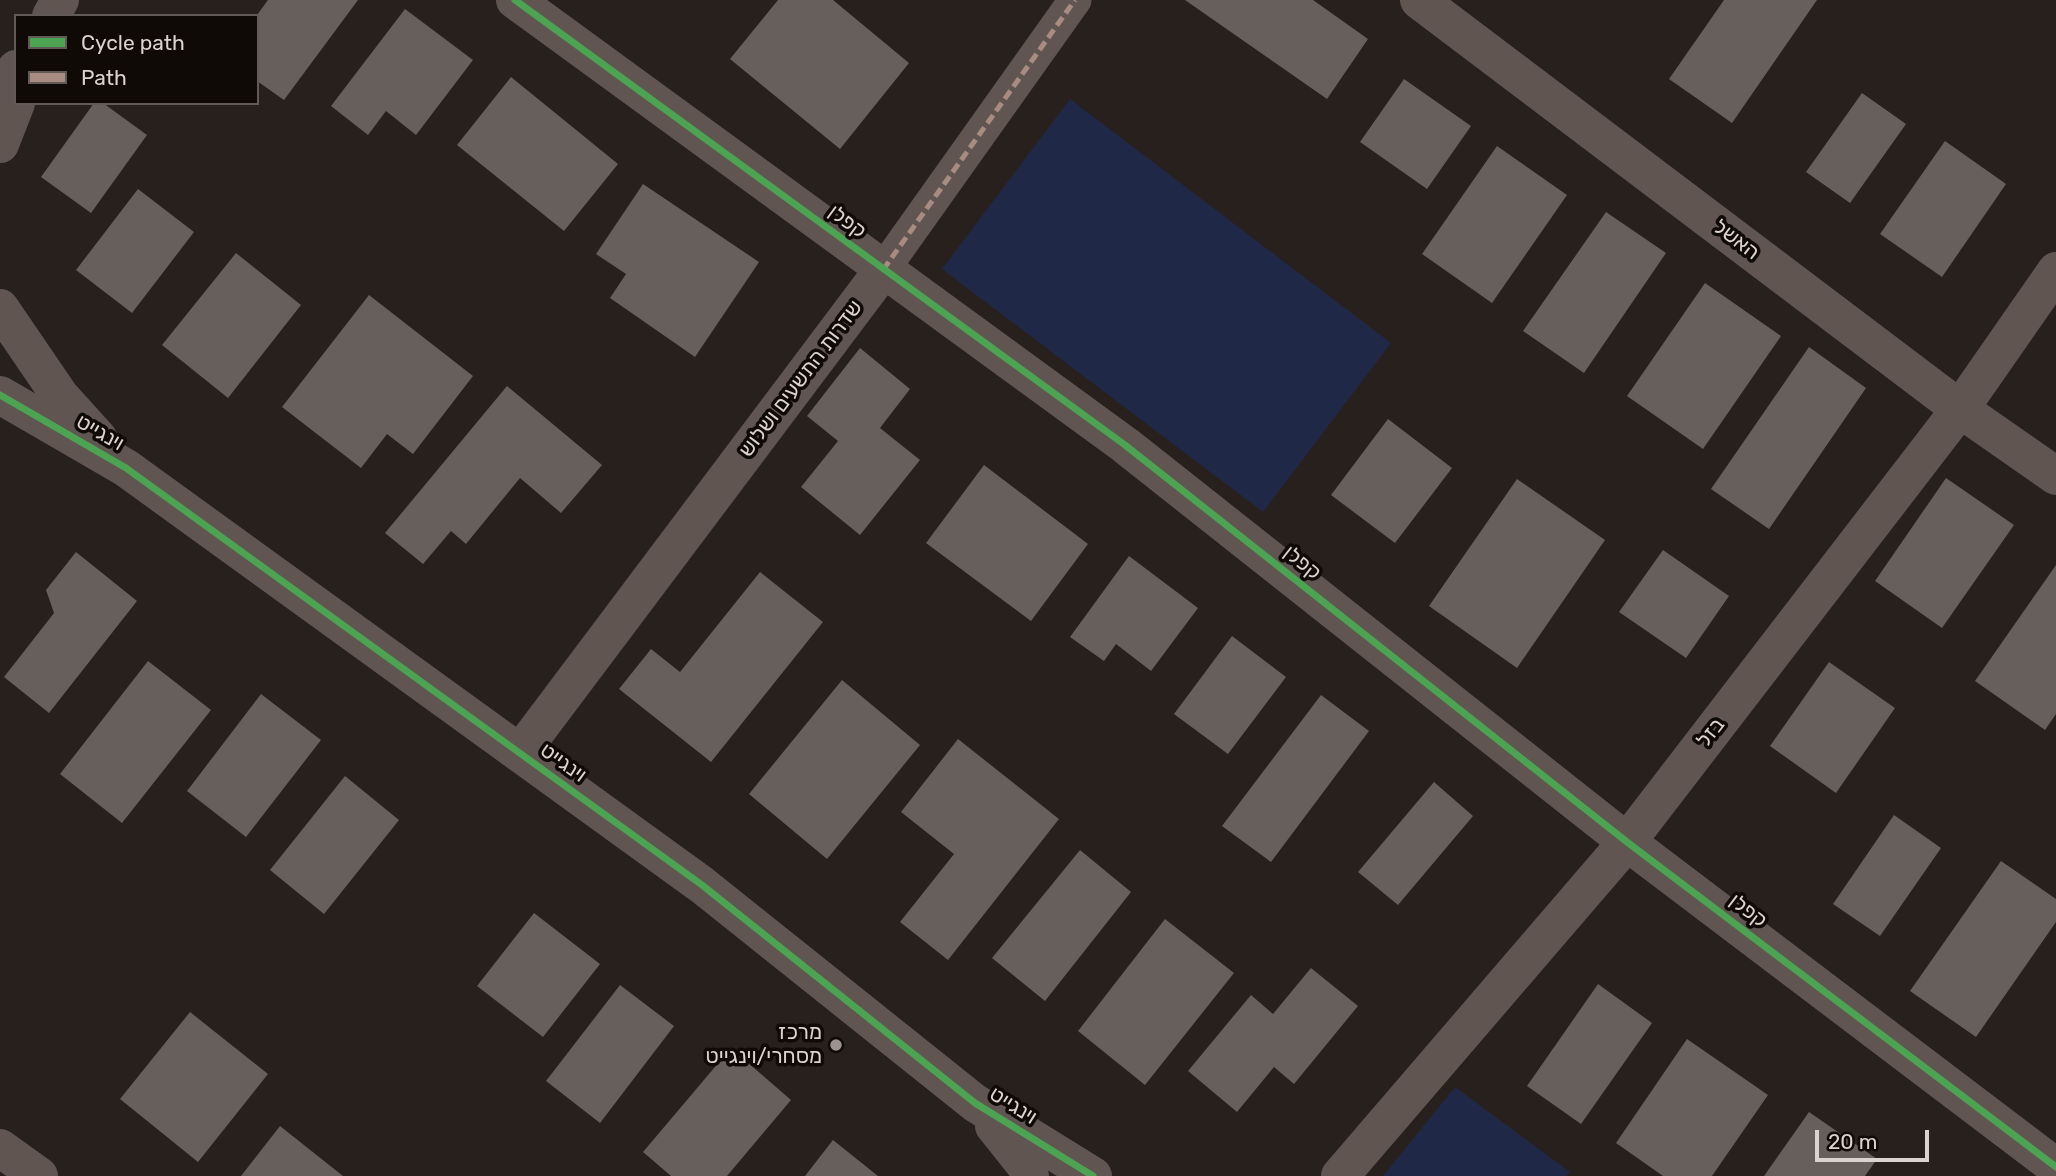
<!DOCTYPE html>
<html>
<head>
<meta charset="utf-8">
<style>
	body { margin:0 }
	#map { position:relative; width:2056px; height:1176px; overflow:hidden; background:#28201c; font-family:Rubik,sans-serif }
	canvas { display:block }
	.legend { position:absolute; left:14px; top:14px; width:245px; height:91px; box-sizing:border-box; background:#100a07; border:2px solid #625a57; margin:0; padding:9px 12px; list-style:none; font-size:21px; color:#dcd2ce }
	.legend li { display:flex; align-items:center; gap:14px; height:35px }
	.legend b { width:35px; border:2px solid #625a57 }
	.scale { position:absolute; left:1815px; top:1130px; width:114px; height:32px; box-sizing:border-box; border:4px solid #dcd2ce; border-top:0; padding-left:9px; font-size:21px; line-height:24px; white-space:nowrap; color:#dcd2ce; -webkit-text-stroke:5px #100a07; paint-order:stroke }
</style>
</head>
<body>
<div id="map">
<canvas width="2056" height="1176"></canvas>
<ul class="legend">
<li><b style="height:9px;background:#4ca352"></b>Cycle path</li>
<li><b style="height:9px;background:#a88b81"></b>Path</li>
</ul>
<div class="scale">20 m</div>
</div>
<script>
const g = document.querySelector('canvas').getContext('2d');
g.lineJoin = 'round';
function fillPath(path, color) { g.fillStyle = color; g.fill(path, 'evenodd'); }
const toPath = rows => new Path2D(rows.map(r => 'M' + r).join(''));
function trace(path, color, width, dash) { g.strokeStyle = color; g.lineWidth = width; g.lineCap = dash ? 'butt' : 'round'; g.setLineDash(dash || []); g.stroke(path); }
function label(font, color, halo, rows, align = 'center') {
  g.font = font + ' Rubik,"Noto Sans Hebrew",sans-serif'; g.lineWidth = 7; g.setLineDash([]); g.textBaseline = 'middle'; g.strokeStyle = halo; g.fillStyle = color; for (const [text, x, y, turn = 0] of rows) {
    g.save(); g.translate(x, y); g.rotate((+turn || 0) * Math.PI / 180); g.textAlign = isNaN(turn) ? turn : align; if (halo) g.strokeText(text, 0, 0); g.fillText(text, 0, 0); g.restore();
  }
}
const green = toPath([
	[1070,99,1391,343,1263,512,942,269],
	[1455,1087,1570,1172,1566,1176,1383,1176]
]);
const building = toPath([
	[268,0,358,0,284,100,257,81,257,15],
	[778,0,833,0,909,63,840,149,730,59],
	[1185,0,1313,0,1368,39,1327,99],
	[1724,0,1817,0,1732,123,1669,79],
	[405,9,473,60,416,135,386,111,368,135,331,106],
	[511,77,618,164,564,231,457,145],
	[1404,79,1471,126,1427,189,1360,142],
	[1862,93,1906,124,1850,203,1806,172],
	[94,103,103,103,147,135,91,213,41,177],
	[1945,141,2006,184,1942,277,1880,234],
	[1497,146,1567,195,1492,303,1422,254],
	[643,184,759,262,695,357,610,298,626,274,596,254],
	[138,189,194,232,132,313,76,270],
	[1606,212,1666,253,1584,373,1523,331],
	[236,253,301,305,228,398,162,345],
	[1705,283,1781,336,1703,449,1627,396],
	[369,295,473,376,413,454,387,434,361,468,282,407],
	[1809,347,1866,388,1769,529,1711,489],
	[860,348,910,389,880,428,920,460,860,535,801,487,838,441,807,416],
	[507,386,602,465,561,513,520,478,466,544,451,531,423,564,385,533],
	[1388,419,1452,468,1395,543,1331,495],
	[984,465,1088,544,1031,621,926,543],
	[1946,478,2014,525,1942,628,1875,581],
	[1517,479,1605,540,1517,668,1429,606],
	[1663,550,1729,596,1686,658,1619,612],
	[76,552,137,601,49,713,4,677,54,613,46,590],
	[1129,556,1198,608,1151,671,1116,644,1104,661,1070,637],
	[2056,565,2056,714,2045,730,1975,681],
	[760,572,823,622,711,762,619,689,651,649,680,672],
	[1232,636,1286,677,1228,754,1174,714],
	[148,661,211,710,122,823,60,774],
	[1829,662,1895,708,1836,793,1770,746],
	[842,680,920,745,827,859,749,794],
	[261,694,321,740,246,837,187,791],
	[1321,695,1369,731,1271,862,1222,826],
	[958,739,1059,819,948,960,900,922,954,854,901,812],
	[345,776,399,820,324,914,270,870],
	[1434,782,1473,816,1398,905,1358,872],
	[1894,815,1941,848,1880,936,1833,904],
	[1080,850,1131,892,1045,1001,992,958],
	[2001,861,2056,899,2056,922,1976,1037,1910,991],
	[534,913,600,964,543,1037,477,986],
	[1165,919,1234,973,1145,1085,1078,1031],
	[1311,968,1358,1006,1294,1084,1274,1067,1237,1112,1188,1071,1251,995,1273,1014],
	[1598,984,1652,1023,1581,1124,1527,1086],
	[620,985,674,1026,600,1123,546,1081],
	[190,1012,268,1074,198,1162,120,1099],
	[1687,1039,1768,1095,1712,1176,1663,1176,1616,1143],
	[731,1048,791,1100,727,1176,671,1176,643,1152],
	[1809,1112,1877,1159,1865,1176,1764,1176],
	[280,1126,343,1176,241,1176],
	[833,1140,878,1176,805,1176]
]);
const pedestrian = toPath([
	[883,270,1075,0]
]);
const minor = toPath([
	[515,0,1125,445,1627,842,2056,1167],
	[1419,0,1960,409,2056,476],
	[520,753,883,270],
	[0,1148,39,1176]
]);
const tertiary = toPath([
	[51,16,60,0],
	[0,93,16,69],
	[0,144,16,103],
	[0,308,60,396,98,438],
	[0,395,126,468,702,885,975,1103,1093,1176],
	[994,1126,1026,1166,1030,1176],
	[1340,1176,1627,842,1960,409,2056,271]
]);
const quiet = toPath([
	[883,270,1075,0]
]);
const cycleway = toPath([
	[515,0,1125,445,1627,842,2056,1167],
	[0,395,126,468,702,885,975,1103,1093,1176]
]);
const markers = [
	[836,1045,7,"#9d9490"]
];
const streetNames = [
	["קפלן",847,222,36],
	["האשל",1736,240,37],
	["שדרות התשעים ושלוש",801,379,-53],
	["וינגייט",100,433,30],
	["קפלן",1302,563,38],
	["בזל",1711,733,-52],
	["וינגייט",563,763,36],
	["קפלן",1748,911,37],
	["וינגייט",1013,1106,32]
];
const poiNames = [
	["מרכז",822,1033],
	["מסחרי/וינגייט",822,1057]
];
fillPath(green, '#202848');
fillPath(building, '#665f5b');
trace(pedestrian, '#605551', 33);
trace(minor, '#605551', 38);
trace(tertiary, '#605551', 38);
trace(quiet, '#a88b81', 5, [10, 5]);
trace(cycleway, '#4ca352', 7);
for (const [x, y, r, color] of markers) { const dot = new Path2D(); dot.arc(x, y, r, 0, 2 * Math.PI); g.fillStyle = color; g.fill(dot); trace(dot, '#100a07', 2.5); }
label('21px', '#dcd2ce', '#100a07', streetNames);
label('21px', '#dcd2ce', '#100a07', poiNames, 'right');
</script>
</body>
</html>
